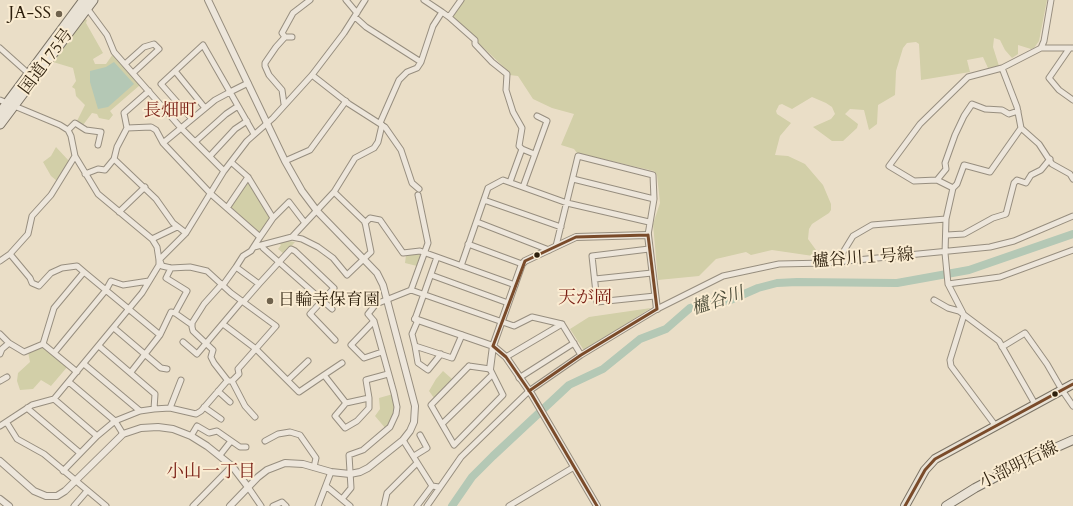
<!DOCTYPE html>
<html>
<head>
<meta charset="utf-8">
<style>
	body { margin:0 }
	canvas { display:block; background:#eadec7 }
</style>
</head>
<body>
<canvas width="1073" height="506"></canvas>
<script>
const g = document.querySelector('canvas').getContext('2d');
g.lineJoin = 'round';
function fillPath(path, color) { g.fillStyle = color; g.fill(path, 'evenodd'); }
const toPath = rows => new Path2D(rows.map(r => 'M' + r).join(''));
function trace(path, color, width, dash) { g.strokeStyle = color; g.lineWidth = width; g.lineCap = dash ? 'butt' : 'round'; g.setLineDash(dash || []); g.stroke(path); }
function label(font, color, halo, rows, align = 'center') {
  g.font = font + ' Cardo,"Noto Serif JP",serif'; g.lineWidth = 4; g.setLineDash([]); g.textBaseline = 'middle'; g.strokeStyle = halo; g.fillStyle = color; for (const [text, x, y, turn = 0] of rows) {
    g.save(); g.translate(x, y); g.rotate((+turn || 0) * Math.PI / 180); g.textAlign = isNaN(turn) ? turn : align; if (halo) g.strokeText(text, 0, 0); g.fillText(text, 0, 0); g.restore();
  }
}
const green = toPath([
	[464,0,1047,0,1039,41,1034,48,1031,49,1018,45,1018,54,1012,58,1005,50,1000,40,994,38,993,47,999,66,988,68,983,57,967,60,970,72,921,80,919,44,916,42,907,43,903,48,896,71,895,95,878,105,877,124,869,130,864,110,850,109,845,114,858,124,857,128,843,141,832,141,813,127,831,119,835,114,832,107,826,103,812,97,792,109,782,104,779,105,776,111,777,114,791,123,780,136,775,155,788,156,805,164,823,185,831,204,831,210,829,213,812,224,809,229,808,239,816,250,813,256,772,250,751,255,746,252,716,259,699,276,658,280,653,224,660,203,657,175,654,171,577,153,574,149,561,145,574,114,552,108,533,99,518,76,509,75,508,71,451,17],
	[85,19,87,20,86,23,103,53,93,59,95,64,106,64,113,54,140,85,110,111,113,115,109,120,99,118,97,114,92,113,83,125,77,121,85,105,76,96,75,89,72,87,76,81,73,68,53,62],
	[56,147,69,161,57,181,51,176,43,162,51,156],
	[248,181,271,218,262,231,259,232,231,207,246,182],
	[288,241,295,242,284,254,278,249,281,245,279,243],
	[418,253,421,255,417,266,405,263,406,255],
	[651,308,586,349,583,349,570,329,589,317],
	[41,347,68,366,51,386,41,380,33,389,20,390,17,381,18,373,30,362,28,352],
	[443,371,452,379,434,398,429,391,436,379],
	[393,394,395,407,394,417,386,429,375,416,380,409,379,398]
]);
const water = toPath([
	[114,62,134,84,108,107,98,109,90,82,90,71,106,67]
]);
const river = toPath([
	[452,506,472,477,493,456,569,385,603,369,640,339,666,329,690,308,714,300,728,301,758,288,777,283,797,282,897,283,969,270,1073,234]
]);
const minor = toPath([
	[346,0,357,13],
	[87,8,107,35,114,52,181,128,224,171],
	[442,12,449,17,461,0],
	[355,17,366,27,421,62],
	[449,17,475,40,475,44,492,62,507,74,506,90,513,112,522,128,519,146,522,149],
	[285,37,292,37],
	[0,48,29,74],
	[1041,48,1073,48],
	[1069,49,1049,78,1059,90,1073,100],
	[125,64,144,47,154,44,159,49,133,73],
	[1002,68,1017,107,1021,128],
	[175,71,205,108],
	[312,75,349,104,385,127,401,150,412,183,419,189],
	[149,91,124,113,127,128,151,127,156,130,163,143],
	[0,100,60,125,68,130,71,136,75,156,98,194,152,239,157,247,159,260,159,265,142,293,54,399,32,405,0,426],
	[284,104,282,90,269,75,265,66,265,63,276,47,285,37,282,33,293,13,310,0],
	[192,119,161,84,203,45,230,92,248,83],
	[380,123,399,80,407,72,417,68,421,62,433,26,442,12,424,0],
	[1021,128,1039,144,1052,164,1070,174,1073,179],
	[68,130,75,123,86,130,101,132,98,145],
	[196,141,226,114,238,106],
	[210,156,235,129,247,121],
	[114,159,156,199,173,223,186,233],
	[285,161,310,150,346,101],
	[231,162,248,177,273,218,260,237],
	[85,174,98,169,105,170,114,159,117,147,127,128],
	[573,179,654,199],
	[937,180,946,169,945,163,955,135,964,116,972,104,985,109,1002,110,1009,114,1018,111],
	[510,182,522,149,534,154],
	[523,187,547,121,537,116],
	[953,188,937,180,914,181,889,166,920,124,968,77,1002,68,1041,48,1044,41,1051,0],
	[953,188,946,219,945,253,948,284,963,313],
	[953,188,957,184,964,165,990,172,1021,128],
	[334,192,355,158,374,148,378,142,382,125],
	[484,200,561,227],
	[227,208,248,177],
	[119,212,145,187],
	[273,218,289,202,305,223],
	[477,222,549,250],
	[365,223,370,218,380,220,403,253,420,251,437,257],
	[947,235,964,234,993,218,1006,214,1014,183,1017,180,1026,183,1031,175,1041,170,1050,159],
	[152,239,177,227],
	[468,244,522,264],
	[262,245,263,248,332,309],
	[556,246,578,156,653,175,654,199,648,235],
	[254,247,292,237,302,239,318,247,333,258,347,275,371,252,365,222,334,192,292,237],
	[649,249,592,256,597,302,655,296],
	[10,254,30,278,32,283,39,286,51,273,62,268,77,266,84,272],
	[159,260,186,233,224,171,247,141,273,118,312,75,344,33,365,0],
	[0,261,10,254,28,234,32,216,51,195,75,156],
	[842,262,842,254,853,236,872,225,946,219],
	[461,266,488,188,503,180,567,203,649,222],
	[431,275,508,303],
	[595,279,652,273],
	[222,284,204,304,192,323,192,327,193,331,213,350,211,357,214,363,228,381],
	[259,284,291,249,295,251,334,288,310,314,335,340],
	[948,284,1000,277,1073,250],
	[223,285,236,267],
	[411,290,514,326,532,317,562,324],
	[934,300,948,308,959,311,999,341,1035,404],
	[175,313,192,325],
	[964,315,950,360,951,366,995,425],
	[415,319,437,257,515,285],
	[418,320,412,334,415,346,452,358,462,335],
	[374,321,351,345,364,358,382,352],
	[223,324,256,349,299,392,324,375,346,403,369,398,366,380,388,374],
	[114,328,161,368,167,369],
	[0,334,9,343,24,352,43,344],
	[160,335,171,312,175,313,187,291,166,278,171,268],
	[183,342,197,354,241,302,245,300,259,284,236,267,243,256,251,251,260,237,211,194,163,143,215,100,230,92,254,134],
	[99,346,155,394,154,409],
	[415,346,418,363,428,370,441,354],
	[1002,347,1025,333,1047,364,1062,390,1073,406],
	[54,353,106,290,111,281,123,285,149,281],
	[0,354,2,349,9,343],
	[506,357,562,324,581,355],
	[84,364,140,411],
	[469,366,490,369,503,395,454,445,431,405,469,366],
	[77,372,43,344,54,308,84,272,160,335,131,372],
	[324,375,342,363],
	[519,378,574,343],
	[288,380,308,361],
	[0,381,7,377],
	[232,381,245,406,255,417],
	[69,382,115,421,123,434],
	[218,391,230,402],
	[54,399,97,436],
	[346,403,335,416,345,428,357,421,369,408,369,398],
	[204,407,221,419],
	[27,408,80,453],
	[170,408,181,380],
	[7,423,17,439,44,454,106,506],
	[442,424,491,376],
	[191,436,197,426,209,433,217,431,240,447,246,447],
	[403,440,432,486,439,487],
	[265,441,278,434,290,432,300,435,316,458,314,467],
	[220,455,231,441],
	[414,456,427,448,420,435],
	[63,471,97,436,115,421,140,411,154,409,170,408,196,414,201,411,227,381,232,381,239,374,238,369,276,326,231,293,207,271,190,267,171,268,162,266,160,261],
	[326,486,350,506],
	[248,487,261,506],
	[342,499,351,488,349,455,363,450,390,427,396,414,397,407,394,393,374,321,368,314,376,304,411,290,428,243,418,195],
	[74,506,87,491],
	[193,506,232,466],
	[273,506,282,502,286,506],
	[318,506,331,472],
	[384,506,387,493,417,463],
	[417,506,432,486],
	[427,506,461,457,529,391,581,355,657,309,723,276,779,264,826,263,990,247,1014,241,1073,216],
	[509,506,574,467]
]);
const tertiary = toPath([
	[208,0,285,161,302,191,317,211,377,273,383,285,415,406,414,422,410,431,403,440,368,468,360,472,350,474,331,472,303,464,285,463,267,470,258,477,230,506],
	[415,319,493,346,506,357,532,395,597,506],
	[490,369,493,346,522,264,525,261,576,237,648,235,657,309],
	[0,461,34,491,46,496,57,496,65,491,123,434,141,428,158,427,173,429,191,436,207,446,232,466,248,487],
	[0,499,9,506]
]);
const primary = toPath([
	[905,506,925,470,935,459,1073,384],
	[946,506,975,488,1030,459,1073,440]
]);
const trunk = toPath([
	[0,113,84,0],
	[0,124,93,0]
]);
const bus1 = toPath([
	[648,235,657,309],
	[493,346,525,261,576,237,648,235],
	[493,346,506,357,532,395,597,506],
	[529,391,581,355,657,309],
	[905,506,925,470,935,459,1073,384]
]);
const markers = [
	[59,14,4,"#6f624d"],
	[537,255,3.5,"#2d1f0c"],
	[270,301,4,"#6f624d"],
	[1055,394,3.5,"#2d1f0c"]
];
const poiNames = [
	["JA-SS",51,14],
	["日輪寺保育園",278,301,"left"]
];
const streetNames = [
	["国道175号",47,62,-53],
	["櫨谷川１号線",863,259,-4],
	["小部明石線",1019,466,-26]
];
const neighbourhoodNames = [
	["長畑町",170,112],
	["天が岡",585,299],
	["小山一丁目",211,473]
];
const waterNames = [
	["櫨谷川",718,302,-18]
];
fillPath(green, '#d2cfa8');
fillPath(water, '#b4c8b5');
trace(river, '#b4c8b5', 8);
trace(minor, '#978e7f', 7);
trace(tertiary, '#978e7f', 8);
trace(primary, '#7c7466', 10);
trace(trunk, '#7c7466', 11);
trace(minor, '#ede6db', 5);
trace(tertiary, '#ede6db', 6);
trace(primary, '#e9e2d5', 8);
trace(trunk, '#e9e2d5', 9);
trace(bus1, '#7a4b2a', 3);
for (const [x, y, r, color] of markers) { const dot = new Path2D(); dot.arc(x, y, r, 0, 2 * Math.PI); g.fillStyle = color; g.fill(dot); trace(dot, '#faecd2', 1.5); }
label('17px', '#2d1f0c', '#faecd2', poiNames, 'right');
label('17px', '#2d1f0c', '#faecd2', streetNames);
label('18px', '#7a1f14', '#faecd2', neighbourhoodNames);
label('italic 18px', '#4f4f3c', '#faecd2', waterNames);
</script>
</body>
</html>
